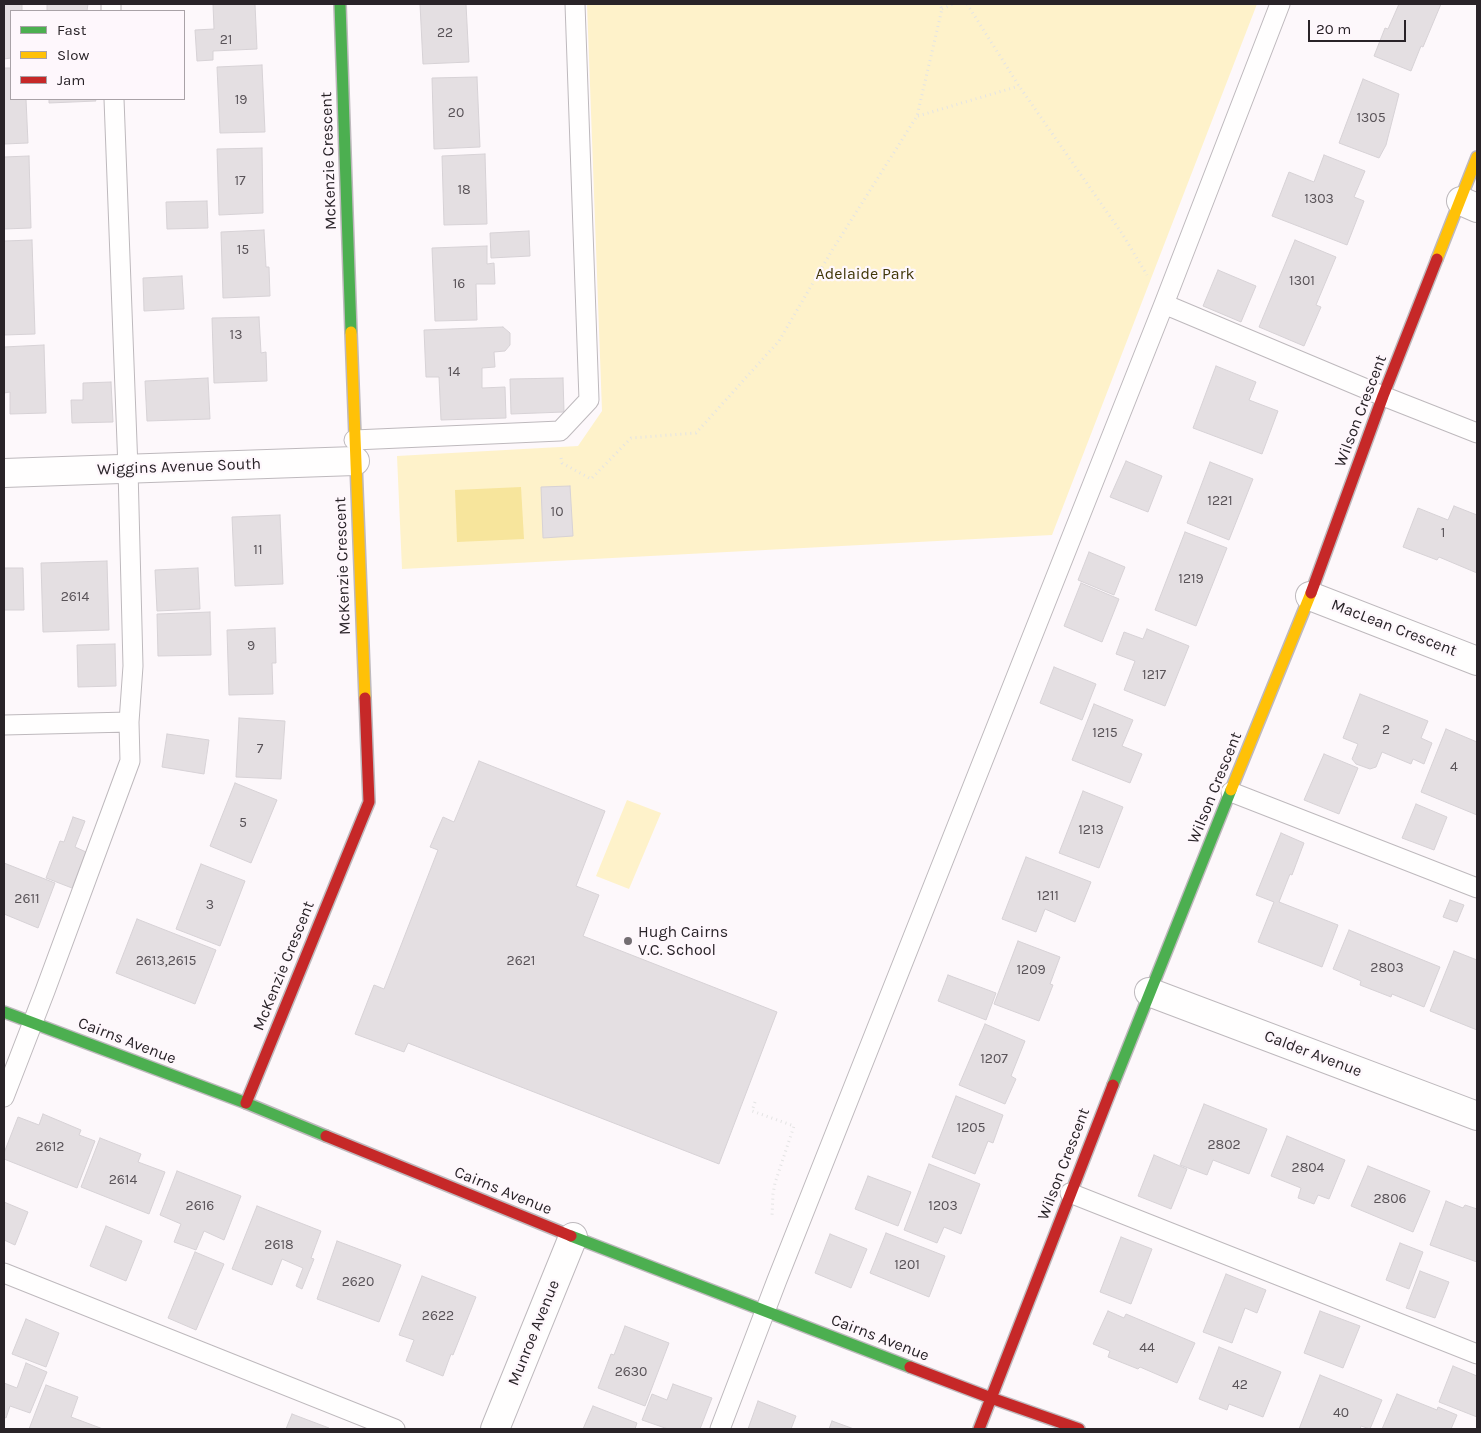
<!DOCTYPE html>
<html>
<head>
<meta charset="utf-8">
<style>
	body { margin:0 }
	#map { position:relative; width:1481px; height:1433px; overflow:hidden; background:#fdf8fb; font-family:Karla,sans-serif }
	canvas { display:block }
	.frame { position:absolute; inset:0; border:5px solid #292328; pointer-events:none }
	.legend { position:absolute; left:10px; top:10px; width:175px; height:90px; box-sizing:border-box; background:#fef7fc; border:1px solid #a9a2a7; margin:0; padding:6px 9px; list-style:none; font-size:15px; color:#292328 }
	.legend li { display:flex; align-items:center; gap:10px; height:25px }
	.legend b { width:25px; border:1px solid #a9a2a7 }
	.scale { position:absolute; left:1308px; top:20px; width:98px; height:22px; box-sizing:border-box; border:2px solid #292328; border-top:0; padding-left:6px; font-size:15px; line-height:18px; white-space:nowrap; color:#292328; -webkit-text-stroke:4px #fef7fc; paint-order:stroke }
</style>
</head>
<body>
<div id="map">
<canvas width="1481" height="1433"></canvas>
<div class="frame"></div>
<ul class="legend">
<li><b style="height:6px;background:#4caf50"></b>Fast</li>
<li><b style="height:6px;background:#ffc107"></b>Slow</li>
<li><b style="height:6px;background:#c62828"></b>Jam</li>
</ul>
<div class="scale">20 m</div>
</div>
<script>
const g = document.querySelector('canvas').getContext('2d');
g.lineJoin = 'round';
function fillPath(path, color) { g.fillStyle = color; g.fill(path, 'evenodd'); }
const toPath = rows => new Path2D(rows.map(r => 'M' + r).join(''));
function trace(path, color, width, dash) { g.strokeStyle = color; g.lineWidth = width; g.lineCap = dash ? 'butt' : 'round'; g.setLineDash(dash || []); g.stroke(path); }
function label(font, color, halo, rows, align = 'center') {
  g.font = font + ' Karla,sans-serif'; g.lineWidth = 4.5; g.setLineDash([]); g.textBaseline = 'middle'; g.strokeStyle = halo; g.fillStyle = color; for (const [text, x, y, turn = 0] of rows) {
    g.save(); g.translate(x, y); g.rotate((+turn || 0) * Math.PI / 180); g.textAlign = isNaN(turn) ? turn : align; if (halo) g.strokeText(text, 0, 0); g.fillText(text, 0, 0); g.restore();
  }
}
const green = toPath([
	[587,4,1257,4,1052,535,402,569,397,456,578,446,602,411],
	[627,800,661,813,629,889,596,876]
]);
const water = toPath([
	[521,487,524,539,457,542,455,490]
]);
const building = toPath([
	[4,4,22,4,22,11,11,11,11,58,4,59,4,4],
	[47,4,88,4,87,11,47,11,47,4],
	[213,4,255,4,257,49,213,51,213,60,197,61,195,30,214,29,213,4],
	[420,4,466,4,469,62,423,64,420,4],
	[1399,4,1441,4,1423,47,1421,46,1411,71,1374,56,1385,28,1388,29,1399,4],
	[262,65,265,132,220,133,217,67,262,65],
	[4,68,11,68,11,99,26,99,28,143,4,144,4,68],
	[477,77,480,147,434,149,432,78,477,77],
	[1363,79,1399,94,1386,145,1379,158,1339,143,1363,79],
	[49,99,95,99,96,101,49,103,49,99],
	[262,148,263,213,219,215,217,149,262,148],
	[485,154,487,224,444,225,442,156,485,154],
	[1324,155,1365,171,1354,197,1364,201,1347,245,1272,216,1289,172,1314,182,1324,155],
	[29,156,31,228,4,229,4,157,29,156],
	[207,201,208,228,167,229,166,202,207,201],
	[264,230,266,267,269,267,270,296,223,298,221,232,264,230],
	[529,231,530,256,491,258,490,233,529,231],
	[32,240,35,334,4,335,4,241,32,240],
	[1295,240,1336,257,1316,305,1321,307,1304,346,1259,327,1295,240],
	[487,246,487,264,494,263,495,284,476,284,477,320,435,321,432,248,487,246],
	[1218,270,1256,286,1241,322,1203,306,1218,270],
	[182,276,184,309,144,311,143,278,182,276],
	[259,317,261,353,266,352,267,381,214,383,212,318,259,317],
	[503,327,510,333,510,345,505,351,494,352,495,367,482,368,482,388,505,387,506,418,441,420,439,377,426,377,424,330,503,327],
	[44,345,46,413,10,414,10,392,4,393,4,347,44,345],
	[1216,366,1256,382,1249,400,1278,411,1262,454,1193,428,1216,366],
	[208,378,210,419,147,421,145,381,208,378],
	[563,378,564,412,511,414,510,379,563,378],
	[111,382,113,422,72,423,71,400,83,400,83,383,111,382],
	[1126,461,1162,476,1148,512,1110,497,1126,461],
	[1210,462,1253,479,1229,540,1187,523,1210,462],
	[570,486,573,536,543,538,541,487,570,486],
	[1454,506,1477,515,1477,573,1439,557,1437,560,1403,547,1418,508,1448,520,1454,506],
	[280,515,283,584,235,586,232,517,280,515],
	[1185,532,1227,548,1196,626,1155,610,1185,532],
	[1089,552,1125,567,1114,595,1078,580,1089,552],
	[107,561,109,630,43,632,41,563,107,561],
	[4,568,23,568,24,610,4,610,4,568],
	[198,568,200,609,157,611,155,570,198,568],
	[1081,583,1119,599,1102,642,1064,626,1081,583],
	[210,612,211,655,158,656,157,614,210,612],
	[275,628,276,663,272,663,273,694,229,695,227,630,275,628],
	[1147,629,1189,646,1165,706,1124,690,1135,661,1116,654,1124,632,1143,639,1147,629],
	[115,644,116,686,78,687,77,645,115,644],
	[1054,667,1096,684,1082,720,1040,703,1054,667],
	[1360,694,1428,721,1421,738,1432,743,1424,764,1413,759,1411,764,1382,752,1376,767,1370,769,1356,764,1352,759,1358,744,1343,738,1360,694],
	[1094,704,1133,720,1122,746,1142,754,1130,783,1072,760,1094,704],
	[239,718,285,721,281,779,236,777,239,718],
	[1446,729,1477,742,1477,815,1421,792,1446,729],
	[167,734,209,740,204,774,162,767,167,734],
	[1324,754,1358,768,1339,814,1304,800,1324,754],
	[479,761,605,811,576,886,599,895,583,936,777,1012,719,1164,408,1043,404,1052,355,1034,374,985,384,989,438,850,430,847,443,817,454,822,479,761],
	[235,783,277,800,251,863,210,846,235,783],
	[1083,791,1123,807,1099,868,1059,853,1083,791],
	[1416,804,1447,817,1434,850,1402,838,1416,804],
	[73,817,85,821,75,847,86,852,72,888,46,878,60,841,64,842,73,817],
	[1281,833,1304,843,1292,875,1290,874,1279,902,1338,925,1322,967,1258,942,1274,902,1256,895,1281,833],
	[1026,857,1091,882,1075,922,1045,909,1036,932,1002,919,1026,857],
	[4,863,55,883,38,928,4,914,4,863],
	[201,864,245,881,220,946,176,929,201,864],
	[1450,900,1464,905,1457,922,1443,917,1450,900],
	[137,919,216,950,195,1004,116,973,137,919],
	[1349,930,1440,967,1424,1007,1392,994,1391,997,1360,985,1361,981,1333,969,1349,930],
	[1018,941,1060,957,1050,984,1053,985,1039,1021,994,1004,1018,941],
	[1454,951,1477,960,1477,1030,1430,1011,1454,951],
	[948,975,996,993,986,1020,938,1001,948,975],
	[985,1024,1025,1041,1011,1076,1016,1079,1005,1104,959,1085,985,1024],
	[956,1096,1003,1115,993,1143,988,1141,975,1174,932,1157,956,1096],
	[1204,1104,1267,1129,1249,1174,1213,1160,1207,1175,1180,1165,1204,1104],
	[43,1114,81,1130,79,1135,95,1141,77,1188,4,1159,4,1153,18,1117,39,1125,43,1114],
	[1287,1136,1345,1160,1329,1199,1318,1195,1314,1204,1298,1198,1301,1188,1271,1176,1287,1136],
	[100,1138,141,1154,138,1162,165,1172,149,1214,81,1187,100,1138],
	[1154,1155,1187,1169,1171,1209,1138,1196,1154,1155],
	[929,1164,980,1184,961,1234,944,1227,937,1243,904,1230,929,1164],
	[1368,1166,1430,1191,1413,1232,1351,1206,1368,1166],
	[177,1171,241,1196,224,1240,204,1231,196,1250,174,1242,181,1224,160,1215,177,1171],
	[868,1176,911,1192,898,1226,855,1209,868,1176],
	[1446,1201,1463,1208,1465,1205,1477,1209,1477,1262,1430,1245,1446,1201],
	[4,1202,28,1212,15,1245,4,1240,4,1202],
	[257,1206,321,1231,311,1258,314,1259,302,1289,296,1286,303,1268,282,1259,272,1285,232,1269,257,1206],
	[106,1226,142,1241,126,1281,90,1266,106,1226],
	[886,1233,945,1256,929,1297,870,1273,886,1233],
	[830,1234,867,1249,851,1288,815,1273,830,1234],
	[1121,1237,1152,1249,1131,1304,1100,1292,1121,1237],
	[337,1241,401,1265,379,1322,317,1299,337,1241],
	[1400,1243,1423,1252,1409,1289,1386,1280,1400,1243],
	[195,1252,224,1264,196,1330,168,1318,195,1252],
	[1420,1271,1449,1282,1435,1318,1406,1308,1420,1271],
	[1226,1274,1266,1290,1257,1313,1245,1308,1232,1343,1203,1332,1226,1274],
	[422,1276,476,1297,453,1355,451,1354,443,1376,406,1361,414,1340,399,1335,422,1276],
	[1108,1311,1124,1318,1126,1314,1195,1343,1177,1383,1140,1367,1138,1369,1108,1357,1110,1351,1093,1344,1108,1311],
	[1320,1311,1360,1326,1343,1368,1304,1353,1320,1311],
	[26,1319,59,1333,46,1367,12,1354,26,1319],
	[625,1326,669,1343,645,1406,598,1388,611,1354,614,1355,625,1326],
	[1219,1347,1281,1372,1263,1417,1229,1404,1227,1410,1199,1399,1219,1347],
	[26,1363,47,1372,30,1413,10,1406,6,1418,4,1417,4,1383,17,1388,26,1363],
	[1453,1366,1477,1376,1477,1417,1439,1402,1453,1366],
	[1320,1375,1382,1400,1370,1429,1361,1426,1360,1429,1299,1429,1320,1375],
	[673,1384,712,1398,700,1429,668,1429,642,1420,652,1394,667,1400,673,1384],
	[46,1385,78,1397,71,1417,103,1429,29,1429,46,1385],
	[1397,1394,1437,1410,1438,1407,1457,1415,1451,1429,1382,1429,1397,1394],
	[758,1401,796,1416,791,1429,748,1429,758,1401],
	[593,1406,637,1423,635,1429,583,1429,593,1406],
	[292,1414,329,1428,328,1429,286,1429,292,1414],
	[832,1421,854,1429,829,1429,832,1421]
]);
const path = toPath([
	[967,4,1019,86,1123,235,1147,275],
	[942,9,953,4],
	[918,116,1019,86],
	[561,458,562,463,591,479,631,438,696,433,779,341,831,252,917,116,942,9,939,4],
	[755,1102,752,1111,794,1126,775,1183,773,1194,772,1216]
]);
const lane = toPath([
	[111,4,111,11],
	[1164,304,1383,396,1477,433],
	[354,440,560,431,589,400,575,4],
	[4,725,129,722],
	[1231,792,1477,888],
	[4,1097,45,991,130,761,129,722,133,666,128,469,114,99],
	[1070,1193,1477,1354],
	[4,1273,395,1429],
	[720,1429,777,1280,1164,304,1280,4]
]);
const street = toPath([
	[1461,201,1477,208],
	[4,473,355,461],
	[1310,596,1477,661],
	[1149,992,1477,1116],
	[495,1429,573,1237]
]);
const fast = toPath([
	[340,4,351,332],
	[4,1012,246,1103,326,1136],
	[1113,1085,1231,790],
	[571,1236,910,1367]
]);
const slow = toPath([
	[1437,259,1477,157],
	[351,332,365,698],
	[1231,790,1311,593]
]);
const jam = toPath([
	[1311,593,1383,396,1437,259],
	[246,1103,369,802,365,698],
	[326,1136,571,1236],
	[910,1367,991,1398,1079,1429],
	[979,1429,1113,1085]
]);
const markers = [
	[628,941,5,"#736e72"]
];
const numberNames = [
	["22",445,33],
	["21",226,40],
	["19",241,100],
	["20",456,113],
	["1305",1371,118],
	["17",240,181],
	["18",464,190],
	["1303",1319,199],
	["15",243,250],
	["1301",1302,281],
	["16",459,284],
	["13",236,335],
	["14",454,372],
	["1221",1220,501],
	["10",557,512],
	["1",1443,533],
	["11",258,550],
	["1219",1191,579],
	["2614",75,597],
	["9",251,646],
	["1217",1154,675],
	["2",1386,730],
	["1215",1105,733],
	["7",260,749],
	["4",1454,767],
	["5",243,823],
	["1213",1091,830],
	["1211",1048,896],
	["2611",27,899],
	["3",210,905],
	["2613,2615",166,961],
	["2621",521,961],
	["2803",1387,968],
	["1209",1031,970],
	["1207",994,1059],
	["1205",971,1128],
	["2802",1224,1145],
	["2612",50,1147],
	["2804",1308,1168],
	["2614",123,1180],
	["2806",1390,1199],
	["2616",200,1206],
	["1203",943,1206],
	["2618",279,1245],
	["1201",907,1265],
	["2620",358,1282],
	["2622",438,1316],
	["44",1147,1348],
	["2630",631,1372],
	["42",1240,1385],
	["40",1341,1413]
];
const streetNames = [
	["McKenzie Crescent",329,161,-92],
	["Wilson Crescent",1361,411,-69],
	["Wiggins Avenue South",179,467,-2],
	["McKenzie Crescent",343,566,-92],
	["MacLean Crescent",1394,628,21],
	["Wilson Crescent",1215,788,-68],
	["McKenzie Crescent",284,966,-68],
	["Cairns Avenue",127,1041,21],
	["Calder Avenue",1313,1054,21],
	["Wilson Crescent",1064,1164,-69],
	["Cairns Avenue",503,1191,22],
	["Munroe Avenue",534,1333,-68],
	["Cairns Avenue",880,1338,21]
];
const parkNames = [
	["Adelaide Park",865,274]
];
const poiNames = [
	["Hugh Cairns",638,932],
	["V.C. School",638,950]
];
fillPath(green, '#fef2ca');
fillPath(water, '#f7e59c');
fillPath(building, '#e4dfe2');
trace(building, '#d7d2d6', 1);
trace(lane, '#beb9bd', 21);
trace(street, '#beb9bd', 30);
trace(fast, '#beb9bd', 14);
trace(slow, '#beb9bd', 14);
trace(jam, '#beb9bd', 14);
trace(path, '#e4e4e4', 3, [1, 4]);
trace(lane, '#fffefe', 19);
trace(street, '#fffefe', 28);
trace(fast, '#4caf50', 11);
trace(slow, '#ffc107', 11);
trace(jam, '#c62828', 11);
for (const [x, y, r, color] of markers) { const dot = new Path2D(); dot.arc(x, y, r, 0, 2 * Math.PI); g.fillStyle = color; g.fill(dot); trace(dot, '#fef7fc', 2); }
label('14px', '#595358', null, numberNames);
label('16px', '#292328', '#fef7fc', streetNames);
label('16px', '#413709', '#fef7fc', parkNames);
label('16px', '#292328', '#fef7fc', poiNames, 'left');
</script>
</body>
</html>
